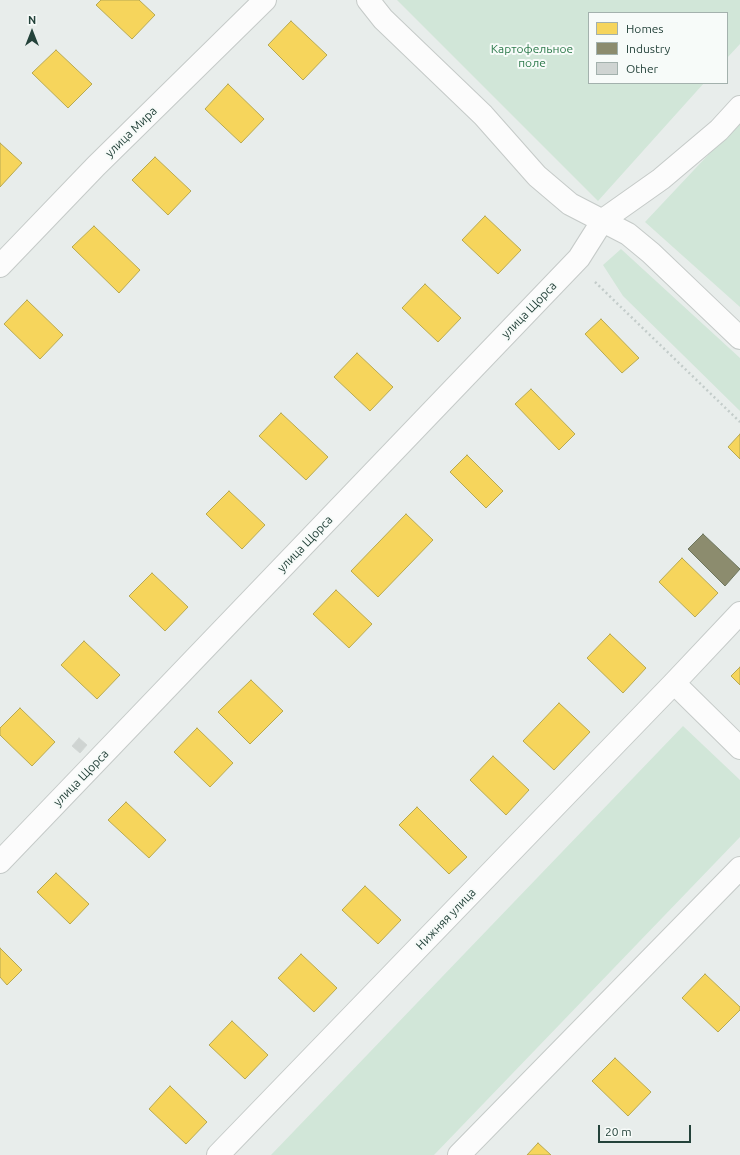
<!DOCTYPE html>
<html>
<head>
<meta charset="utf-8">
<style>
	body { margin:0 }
	#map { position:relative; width:740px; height:1155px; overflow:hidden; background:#e8edeb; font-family:Ubuntu,sans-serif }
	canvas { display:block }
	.legend { position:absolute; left:588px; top:12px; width:140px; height:72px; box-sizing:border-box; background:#f7fbf9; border:1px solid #a3b1ad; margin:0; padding:5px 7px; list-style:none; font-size:12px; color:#24423a }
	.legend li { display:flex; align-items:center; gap:8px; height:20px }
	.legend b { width:20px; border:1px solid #a3b1ad }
	.north { position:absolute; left:12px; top:12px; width:40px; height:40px; -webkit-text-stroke:3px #f7fbf9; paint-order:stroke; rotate:0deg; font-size:11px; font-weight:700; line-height:16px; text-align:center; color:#24423a }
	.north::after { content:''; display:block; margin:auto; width:14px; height:18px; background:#24423a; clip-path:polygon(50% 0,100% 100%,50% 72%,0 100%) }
	.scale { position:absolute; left:598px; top:1125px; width:93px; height:18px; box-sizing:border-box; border:2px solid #24423a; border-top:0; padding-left:5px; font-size:12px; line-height:14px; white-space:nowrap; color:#24423a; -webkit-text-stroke:3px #f7fbf9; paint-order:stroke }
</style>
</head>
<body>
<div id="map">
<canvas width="740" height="1155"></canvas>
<ul class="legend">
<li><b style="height:11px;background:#f6d55c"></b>Homes</li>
<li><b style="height:11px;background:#8c8c6e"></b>Industry</li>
<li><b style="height:11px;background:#cfd4d2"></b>Other</li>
</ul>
<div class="north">N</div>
<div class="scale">20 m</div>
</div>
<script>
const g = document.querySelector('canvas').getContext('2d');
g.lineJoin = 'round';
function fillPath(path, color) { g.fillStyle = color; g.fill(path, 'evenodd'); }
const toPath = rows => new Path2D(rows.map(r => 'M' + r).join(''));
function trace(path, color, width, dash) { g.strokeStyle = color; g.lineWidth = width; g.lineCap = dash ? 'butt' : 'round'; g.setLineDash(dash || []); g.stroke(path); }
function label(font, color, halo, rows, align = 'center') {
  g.font = font + ' Ubuntu,sans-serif'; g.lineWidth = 4; g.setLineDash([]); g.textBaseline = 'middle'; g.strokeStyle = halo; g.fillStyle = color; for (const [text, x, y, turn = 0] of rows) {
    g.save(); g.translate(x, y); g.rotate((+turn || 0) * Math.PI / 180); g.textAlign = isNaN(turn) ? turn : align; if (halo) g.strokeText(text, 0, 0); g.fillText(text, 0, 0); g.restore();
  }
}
const green = toPath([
	[397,0,740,0,740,44,727,58,727,13,589,13,589,83,704,83,598,201],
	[740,121,740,307,645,222],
	[621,249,740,358,740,411,623,296,603,265],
	[683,726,740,780,740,837,434,1155,271,1155]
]);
const homes = toPath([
	[101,0,139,0,155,15,132,39,96,5,101,0],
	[291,21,327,55,303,80,268,45,291,21],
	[56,50,92,84,68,108,32,73,56,50],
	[228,84,264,119,241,143,205,109,228,84],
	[0,143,22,163,0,187,0,143],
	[155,157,191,191,168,215,132,180,155,157],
	[485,216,521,250,498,274,462,240,485,216],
	[94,226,140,270,119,293,72,247,94,226],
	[425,284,461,318,438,342,402,308,425,284],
	[27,300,63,335,40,359,4,324,27,300],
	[601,319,639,358,622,373,585,334,601,319],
	[357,353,393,387,370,411,334,377,357,353],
	[531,389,575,434,559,450,515,404,531,389],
	[281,413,328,457,306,480,259,436,281,413],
	[740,434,740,459,728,447,740,434],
	[467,455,503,491,486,508,450,472,467,455],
	[229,491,265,525,242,549,206,514,229,491],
	[406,514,433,540,378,597,351,571,406,514],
	[682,558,718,593,695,617,659,582,682,558],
	[152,573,188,607,165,631,129,596,152,573],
	[336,590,372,624,349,648,313,614,336,590],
	[610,634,646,668,623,693,587,658,610,634],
	[84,641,120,675,97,699,61,665,84,641],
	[740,667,740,685,731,676,740,667],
	[251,680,283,711,250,744,218,712,251,680],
	[559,703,590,732,554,770,523,741,559,703],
	[20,708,55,742,32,766,0,735,0,728,20,708],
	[197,728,233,763,210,787,174,752,197,728],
	[493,756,529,790,506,815,470,780,493,756],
	[126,802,166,840,149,858,108,820,126,802],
	[417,807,467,857,449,874,399,825,417,807],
	[56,873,89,904,70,924,37,892,56,873],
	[365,886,401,920,378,944,342,910,365,886],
	[0,948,22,970,7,985,0,977,0,948],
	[301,954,337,988,314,1012,278,978,301,954],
	[705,974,740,1007,740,1010,718,1032,682,998,705,974],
	[232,1021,268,1055,245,1079,209,1045,232,1021],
	[615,1058,651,1092,628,1116,592,1081,615,1058],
	[170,1086,207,1122,186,1144,149,1109,170,1086],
	[538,1143,551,1155,527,1155,538,1143]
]);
const industry = toPath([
	[703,534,740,569,725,586,688,549,703,534]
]);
const building = toPath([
	[79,738,87,745,80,753,72,746,79,738]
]);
const path = toPath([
	[595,282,740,422]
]);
const minor = toPath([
	[368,0,383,19,483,115,537,176,570,204,628,234,651,253,740,338],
	[0,266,96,166,265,0],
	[674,683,740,748],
	[0,862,579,258,603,220,661,179,719,130,740,107],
	[218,1155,674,683,740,613],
	[459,1155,740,868]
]);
const parkNames = [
	["Картофельное",532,49],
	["поле",532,63]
];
const streetNames = [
	["улица Мира",131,132,-44],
	["улица Щорса",529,310,-46],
	["улица Щорса",305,544,-46],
	["улица Щорса",81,778,-46],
	["Нижняя улица",446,919,-46]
];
fillPath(green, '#d1e6d8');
fillPath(homes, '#f6d55c');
trace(homes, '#b7a952', 1);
fillPath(industry, '#8c8c6e');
trace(industry, '#6d765e', 1);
fillPath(building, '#cfd4d2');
trace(building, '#d1d6d4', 1);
trace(minor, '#c5cac8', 24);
trace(path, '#c3ccca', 2.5, [2, 3]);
trace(minor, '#fcfcfc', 22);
label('12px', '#2d7a4b', '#f7fbf9', parkNames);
label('12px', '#24423a', '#f7fbf9', streetNames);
</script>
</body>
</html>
